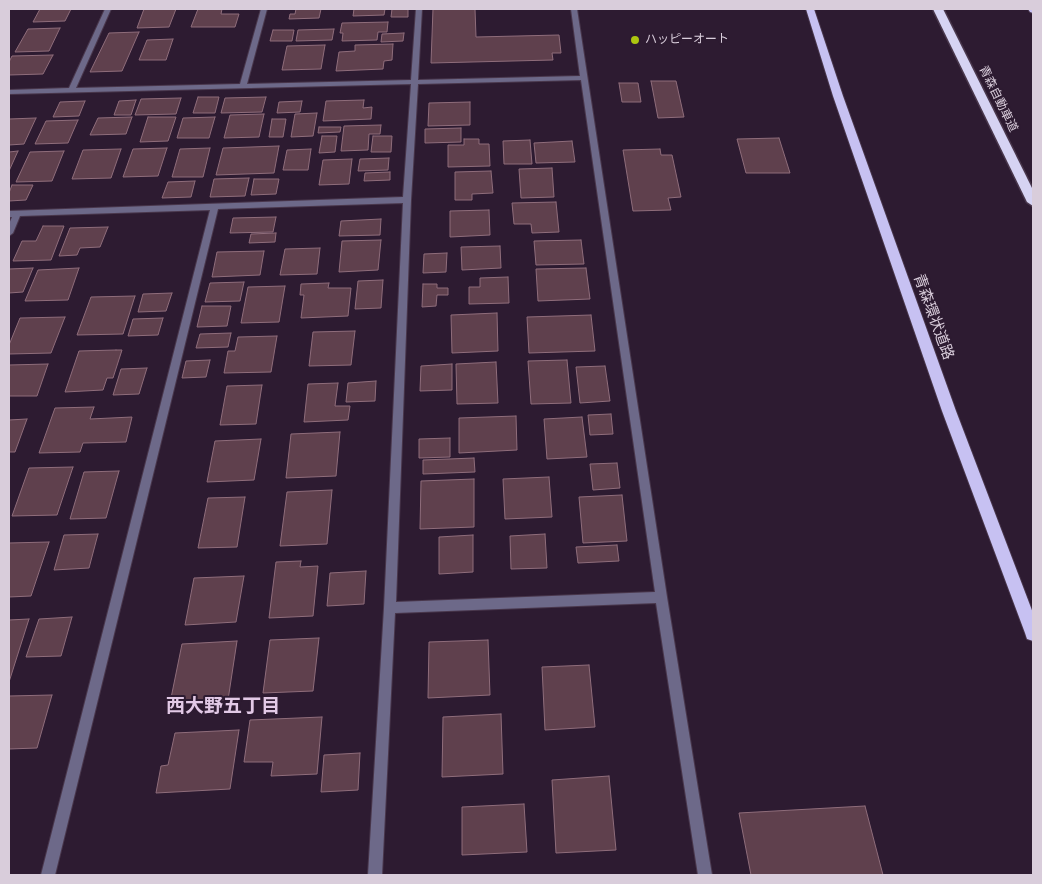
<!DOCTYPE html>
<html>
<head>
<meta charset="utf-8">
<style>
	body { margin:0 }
	#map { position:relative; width:1042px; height:884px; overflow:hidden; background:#2d1b31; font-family:"Archivo Narrow",sans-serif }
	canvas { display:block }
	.frame { position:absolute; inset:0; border:10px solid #d9cddb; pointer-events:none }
</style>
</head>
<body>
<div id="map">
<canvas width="1042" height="884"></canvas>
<div class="frame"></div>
</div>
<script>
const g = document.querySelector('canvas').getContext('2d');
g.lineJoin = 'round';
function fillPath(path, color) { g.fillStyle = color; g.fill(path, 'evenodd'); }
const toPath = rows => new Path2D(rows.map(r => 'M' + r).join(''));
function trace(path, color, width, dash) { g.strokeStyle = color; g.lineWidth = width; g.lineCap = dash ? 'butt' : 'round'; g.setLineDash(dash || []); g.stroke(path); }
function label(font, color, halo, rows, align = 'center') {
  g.font = font + ' "Archivo Narrow","Noto Sans JP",sans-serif'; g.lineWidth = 4; g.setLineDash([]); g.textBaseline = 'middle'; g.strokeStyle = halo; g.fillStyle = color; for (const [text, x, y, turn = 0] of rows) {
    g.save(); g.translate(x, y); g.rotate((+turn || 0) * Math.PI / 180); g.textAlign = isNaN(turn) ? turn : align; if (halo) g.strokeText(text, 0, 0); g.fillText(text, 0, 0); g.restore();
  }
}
const building = toPath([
	[40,9,71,9,65,21,33,22,40,9],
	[144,9,176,9,169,27,137,28,144,9],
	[198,9,222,9,221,14,239,14,235,27,191,27,198,9],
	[296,9,321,9,319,18,289,19,290,14,295,14,296,9],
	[354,9,385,9,384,15,353,16,354,9],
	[392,9,408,9,408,17,391,17,392,9],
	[433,9,475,9,476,37,559,35,561,53,552,53,553,60,431,63,433,9],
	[388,22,387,32,378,32,377,40,342,41,343,33,340,33,342,23,388,22],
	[60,28,49,51,15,52,28,29,60,28],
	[334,29,332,40,296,41,298,30,334,29],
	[273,30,294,30,292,41,270,41,273,30],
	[139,32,122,71,90,72,109,33,139,32],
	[404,33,403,41,381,42,382,34,404,33],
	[173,39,166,60,139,60,147,40,173,39],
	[393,44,392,60,384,61,383,69,336,71,339,52,355,51,355,45,393,44],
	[325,45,321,69,282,70,287,46,325,45],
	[53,55,43,74,9,75,9,62,12,56,53,55],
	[651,81,676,81,684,117,658,118,651,81],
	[619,83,638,83,641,102,622,102,619,83],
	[198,97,219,97,215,113,193,113,198,97],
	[266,97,262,112,221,113,225,98,266,97],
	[181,98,176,114,135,115,141,99,181,98],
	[136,100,131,115,114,115,119,101,136,100],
	[364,100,363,108,372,107,371,119,323,121,326,101,364,100],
	[85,101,79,116,53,117,60,102,85,101],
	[302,101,300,112,277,113,279,102,302,101],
	[470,102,470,125,428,126,429,103,470,102],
	[317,113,313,136,291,137,295,114,317,113],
	[264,114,259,137,224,138,230,115,264,114],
	[132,117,126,134,90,135,98,118,132,117],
	[148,117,176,117,168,141,140,142,148,117],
	[215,117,209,138,177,138,183,118,215,117],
	[36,118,24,144,9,145,9,119,36,118],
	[272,119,286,119,283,137,269,137,272,119],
	[78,120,68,143,35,144,46,121,78,120],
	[381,125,380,134,369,134,368,150,341,151,344,126,381,125],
	[319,127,341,127,340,132,318,133,319,127],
	[461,128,461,142,425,143,425,129,461,128],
	[322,136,337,136,335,152,319,153,322,136],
	[373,136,392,136,391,152,371,152,373,136],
	[779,138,790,173,746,173,737,139,779,138],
	[464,139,479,139,479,144,489,144,490,166,448,167,448,145,464,145,464,139],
	[530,140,532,164,504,164,503,141,530,140],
	[572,141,575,162,536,163,534,143,572,141],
	[279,146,274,173,216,175,223,148,279,146],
	[167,148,158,176,123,177,133,149,167,148],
	[210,148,203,177,172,177,180,149,210,148],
	[121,149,111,178,72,179,83,150,121,149],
	[311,149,308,170,283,170,287,150,311,149],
	[660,149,661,155,672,155,681,197,668,198,671,210,633,211,623,150,660,149],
	[18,151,9,171,9,152,18,151],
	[64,151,52,181,16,182,30,152,64,151],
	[389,158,388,170,358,171,360,159,389,158],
	[352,159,349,184,319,185,323,160,352,159],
	[552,168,554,197,521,198,519,169,552,168],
	[491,171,493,193,472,194,472,200,455,200,455,172,491,171],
	[390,172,390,180,364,181,365,173,390,172],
	[249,178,245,196,210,197,214,179,249,178],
	[254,179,279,179,276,194,251,195,254,179],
	[195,181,191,197,162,198,168,182,195,181],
	[12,185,33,185,26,200,9,201,9,193,12,185],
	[556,202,559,232,532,233,531,224,514,224,512,203,556,202],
	[489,210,490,235,450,237,450,211,489,210],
	[276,217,273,232,230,233,233,218,276,217],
	[381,219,380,235,339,236,341,221,381,219],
	[43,226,64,226,51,260,13,261,22,241,36,241,43,226],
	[108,227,100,247,80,248,77,255,59,256,70,228,108,227],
	[276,233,275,242,249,243,251,234,276,233],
	[381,240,378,270,339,272,342,241,381,240],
	[581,240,584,264,536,265,534,241,581,240],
	[500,246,501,268,462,270,461,247,500,246],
	[320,248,317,274,280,275,285,249,320,248],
	[264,251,260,275,212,277,217,252,264,251],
	[447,253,446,272,423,273,424,254,447,253],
	[33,268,23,292,9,293,9,269,33,268],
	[79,268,68,300,25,301,38,270,79,268],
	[586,268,590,299,538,301,536,269,586,268],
	[508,277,509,303,469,304,469,287,480,287,480,278,508,277],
	[383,280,381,308,355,309,358,281,383,280],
	[244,282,240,301,205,302,210,283,244,282],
	[329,283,328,288,351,288,348,316,301,318,304,295,300,295,301,284,329,283],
	[423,284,437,284,437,288,448,288,448,295,437,295,436,306,422,307,423,284],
	[285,286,279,322,241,323,248,287,285,286],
	[172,293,166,311,138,312,143,294,172,293],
	[135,296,123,334,77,335,91,297,135,296],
	[202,306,231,306,227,326,197,327,202,306],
	[497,313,498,351,452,353,451,315,497,313],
	[591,315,595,351,529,353,527,317,591,315],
	[65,317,51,353,9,354,9,345,20,318,65,317],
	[163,318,158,335,128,336,133,319,163,318],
	[355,331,351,365,309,366,313,332,355,331],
	[231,333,228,347,196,348,200,334,231,333],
	[277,336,271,372,224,373,228,351,235,351,238,337,277,336],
	[116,350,122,350,113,378,107,378,103,390,65,392,79,351,116,350],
	[210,360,206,377,182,378,186,361,210,360],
	[567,360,571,403,531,404,528,361,567,360],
	[496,362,498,403,457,404,456,364,496,362],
	[48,364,37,396,9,396,9,365,48,364],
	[452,364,452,390,420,391,421,366,452,364],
	[605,366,610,401,580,403,576,367,605,366],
	[147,368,139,394,113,395,121,369,147,368],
	[376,381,375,401,346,402,348,383,376,381],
	[338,383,335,406,350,406,348,420,304,422,308,384,338,383],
	[262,385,256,424,220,425,227,386,262,385],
	[94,407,90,419,132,417,126,442,83,443,80,452,39,453,55,408,94,407],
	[611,414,613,434,590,435,588,415,611,414],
	[516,416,517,450,459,453,459,418,516,416],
	[582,417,587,457,547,459,544,419,582,417],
	[27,419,15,452,9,452,9,420,27,419],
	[340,432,336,476,286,478,291,434,340,432],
	[450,438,450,457,419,458,419,439,450,438],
	[261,439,254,480,207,482,215,441,261,439],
	[474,458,475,472,423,474,423,460,474,458],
	[617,463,620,488,593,490,590,464,617,463],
	[73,467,57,515,12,516,29,468,73,467],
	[119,471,106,518,70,519,84,472,119,471],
	[549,477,552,517,505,519,503,479,549,477],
	[474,479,474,527,420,529,421,481,474,479],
	[332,490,327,544,280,546,287,492,332,490],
	[622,495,627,541,583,543,579,497,622,495],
	[245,497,237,547,198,548,208,498,245,497],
	[98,534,89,568,54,570,64,535,98,534],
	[545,534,547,568,511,569,510,536,545,534],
	[473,535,473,572,439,574,439,537,473,535],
	[49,542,31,596,9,597,9,543,49,542],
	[617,545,619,561,578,563,576,547,617,545],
	[301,561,300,567,318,566,313,616,269,618,276,562,301,561],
	[366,571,364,604,327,606,330,573,366,571],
	[244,576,236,622,185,625,194,578,244,576],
	[72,617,61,656,26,657,39,619,72,617],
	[29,619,9,682,9,620,29,619],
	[319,638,313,691,263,693,270,640,319,638],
	[488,640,490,695,428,698,429,642,488,640],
	[237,641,228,700,170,703,182,644,237,641],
	[589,665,595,727,545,730,542,667,589,665],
	[52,695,37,748,9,749,9,696,52,695],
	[501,714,503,774,442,777,443,717,501,714],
	[322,717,317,774,271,776,273,762,244,762,250,720,322,717],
	[239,730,230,789,156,793,161,766,168,765,175,733,239,730],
	[360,753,358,790,321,792,324,755,360,753],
	[609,776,616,850,556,853,552,780,609,776],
	[524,804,527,852,462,855,462,807,524,804],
	[865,806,883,875,751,875,739,813,865,806]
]);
const minor = toPath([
	[105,9,111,9,76,88,240,84,261,9,267,9,247,84,411,80,416,9,422,9,418,80,580,76,571,9,577,9,667,597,712,875,698,875,656,603,395,613,382,875,368,875,384,608,403,203,218,209,55,875,41,875,210,210,20,216,13,233,9,236,9,224,12,217,9,217,9,211,403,197,411,84,9,94,9,90,69,88,105,9],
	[581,80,655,592,396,602,411,200,418,84,581,80]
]);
const trunk = toPath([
	[806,9,814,9,843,96,956,411,1033,613,1033,641,1027,639,1025,633,942,411,833,96,806,9],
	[1028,9,1033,9,1033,13,1030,12,1028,9]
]);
const motorway = toPath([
	[933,9,943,9,1033,190,1033,206,1027,202,933,9]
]);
const markers = [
	[635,40,5,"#adc610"]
];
const farPoinames = [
	["ハッピーオート",645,40]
];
const farStreetnames = [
	["青森自動車道",998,99,64]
];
const streetNames = [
	["青森環状道路",933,317,70]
];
const nearNeighbourhoodnames = [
	["西大野五丁目",223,707]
];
fillPath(building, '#5f404d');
trace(building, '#8f6d7b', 1);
trace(minor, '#49374c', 2);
trace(trunk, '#49374c', 2);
trace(motorway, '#49374c', 3);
fillPath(minor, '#6d6989');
fillPath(trunk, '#c7c1f2');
fillPath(motorway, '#d6d3f3');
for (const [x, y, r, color] of markers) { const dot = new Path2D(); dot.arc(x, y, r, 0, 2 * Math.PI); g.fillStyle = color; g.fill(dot); trace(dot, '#2d1b31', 2); }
label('12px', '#d9cddb', '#2d1b31', farPoinames, 'left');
label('12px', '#d9cddb', '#2d1b31', farStreetnames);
label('15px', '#d9cddb', '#2d1b31', streetNames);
label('bold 19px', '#e2c9e6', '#2d1b31', nearNeighbourhoodnames);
</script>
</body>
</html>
